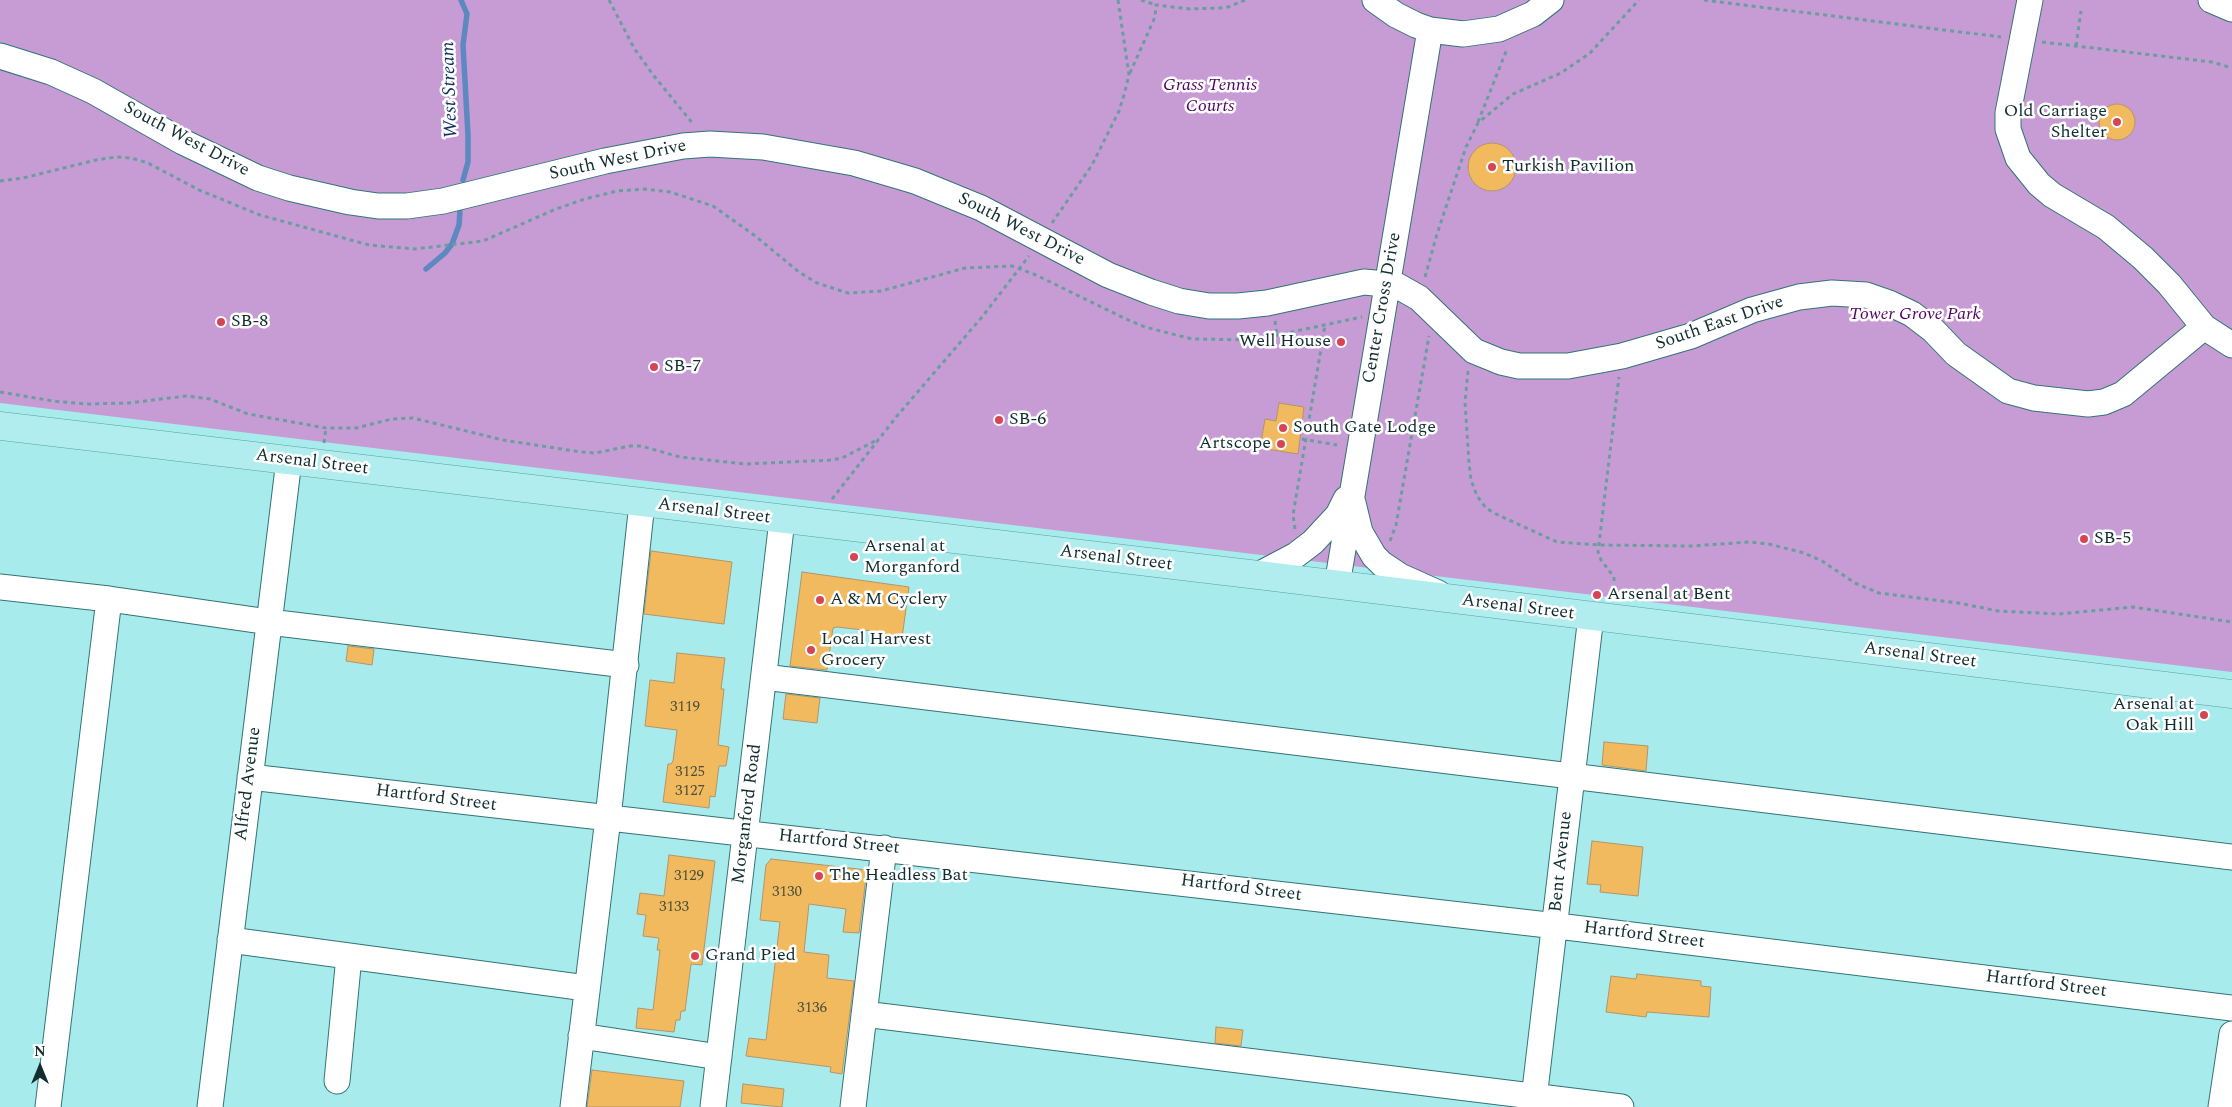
<!DOCTYPE html>
<html>
<head>
<meta charset="utf-8">
<style>
	body { margin:0 }
	#map { position:relative; width:2232px; height:1107px; overflow:hidden; background:#a8ebed; font-family:Spectral,serif }
	canvas { display:block }
	.north { position:absolute; left:15px; top:1042px; width:50px; height:50px; -webkit-text-stroke:4px #fefefe; paint-order:stroke; rotate:0deg; font-size:14px; font-weight:700; line-height:20px; text-align:center; color:#112d2d }
	.north::after { content:''; display:block; margin:auto; width:18px; height:22px; background:#112d2d; clip-path:polygon(50% 0,100% 100%,50% 72%,0 100%) }
</style>
</head>
<body>
<div id="map">
<canvas width="2232" height="1107"></canvas>
<div class="north">N</div>
</div>
<script>
const g = document.querySelector('canvas').getContext('2d');
g.lineJoin = 'round';
function fillPath(path, color) { g.fillStyle = color; g.fill(path, 'evenodd'); }
const toPath = rows => new Path2D(rows.map(r => 'M' + r).join(''));
function trace(path, color, width, dash) { g.strokeStyle = color; g.lineWidth = width; g.lineCap = dash ? 'butt' : 'round'; g.setLineDash(dash || []); g.stroke(path); }
function label(font, color, halo, rows, align = 'center') {
  g.font = font + ' Spectral,serif'; g.lineWidth = 5; g.setLineDash([]); g.textBaseline = 'middle'; g.strokeStyle = halo; g.fillStyle = color; for (const [text, x, y, turn = 0] of rows) {
    g.save(); g.translate(x, y); g.rotate((+turn || 0) * Math.PI / 180); g.textAlign = isNaN(turn) ? turn : align; if (halo) g.strokeText(text, 0, 0); g.fillText(text, 0, 0); g.restore();
  }
}
const green = toPath([
	[0,0,2232,0,2232,672,0,403]
]);
const stream = toPath([
	[461,0,467,14,463,45,468,135,468,162,463,180],
	[426,269,445,253,452,244,459,225,460,211]
]);
const building = toPath([
	'2099 122a18 18 0 1 1 36 0a18 18 0 1 1-36 0Z',
	'1468 167a24 24 0 1 1 48 0a24 24 0 1 1-48 0Z',
	[1279,403,1304,407,1298,454,1260,448,1265,419,1276,421,1279,403],
	[651,551,732,562,724,624,644,614,651,551],
	[802,572,909,587,902,638,872,634,872,631,837,627,833,628,827,670,790,666,802,572],
	[348,646,374,649,372,665,346,661,348,646],
	[677,653,725,658,721,689,724,689,718,745,729,747,726,766,719,766,715,797,710,796,709,808,663,802,668,764,671,764,673,761,677,730,645,726,650,680,674,683,677,653],
	[786,694,820,698,817,723,783,719,786,694],
	[1604,742,1648,746,1646,771,1602,765,1604,742],
	[1592,841,1643,847,1638,896,1600,892,1601,885,1587,884,1592,841],
	[669,855,715,861,702,965,691,964,685,1011,681,1011,680,1020,676,1020,674,1032,636,1028,638,1008,653,1010,660,950,657,950,659,938,643,936,646,915,637,914,640,893,664,896,669,855],
	[771,859,867,870,859,933,843,932,846,909,809,904,804,952,829,955,827,978,854,981,842,1074,830,1072,831,1067,746,1056,749,1038,766,1040,780,922,760,920,766,865,771,859],
	[1637,974,1701,981,1701,986,1711,987,1709,1017,1647,1012,1646,1017,1606,1012,1611,976,1636,979,1637,974],
	[1216,1027,1243,1030,1241,1046,1215,1043,1216,1027],
	[592,1070,684,1081,680,1107,587,1107,592,1070],
	[743,1084,784,1089,782,1107,741,1103,743,1084]
]);
const path = toPath([
	[609,0,634,48,654,76,694,125],
	[1141,0,1156,5],
	[1704,0,2001,37],
	[2042,42,2212,62,2232,68],
	[2076,46,2081,11],
	[1130,73,1155,17,1156,5,1190,9,1220,8,1228,7,1245,0],
	[1478,122,1507,49],
	[0,181,23,178,96,160,116,157,131,158,148,163,199,190,260,215,369,245,415,249,483,241,556,209,585,199,617,191,645,189,670,192,713,206,754,235,799,272,817,283,848,293,881,291,965,268,1012,266,1036,275,1126,319,1145,327,1192,339,1254,340,1362,317],
	[1052,223,1092,165,1119,111,1124,95,1129,75,1118,0],
	[1425,277,1437,234,1466,147,1478,123,1513,94,1561,73,1590,53,1639,0],
	[1275,321,1277,335],
	[1468,371,1465,402,1469,463,1471,480,1477,496,1486,508,1496,514,1557,542,1599,545,1692,546,1749,542,1769,544,1804,553,1822,561,1855,583,1879,593,1959,603,1998,611,2059,614,2133,607,2232,622],
	[0,392,53,401,86,404,129,403,186,396,210,399,248,414,326,428,356,428,392,419,413,418,503,440,581,452,595,453,630,446,641,446,680,457,745,464,833,460,844,457,879,439],
	[1302,439,1337,445],
	[324,443,326,428],
	[832,499,897,416,982,317,1029,256],
	[1295,529,1293,515,1325,325],
	[1390,541,1396,525,1429,336],
	[1614,597,1614,577,1601,560,1598,552,1619,377]
]);
const minor = toPath([
	[1375,0,1396,15,1416,25,1430,30,1463,34,1499,29,1533,14,1551,0],
	[2030,0,2008,113,2008,129,2018,158,2039,184,2052,195,2106,227,2143,258,2169,284,2204,327,2232,345],
	[2211,0,2232,9],
	[0,56,51,72,93,91,183,142,258,178,289,188,350,202,378,206,407,206,443,201,605,161,683,146,710,144,763,147,854,163,915,181,981,208,1108,275,1151,292,1179,301,1209,306,1238,306,1267,303,1364,282,1396,285,1419,298,1474,351,1501,362,1519,366,1568,366,1622,356,1691,336,1752,310,1799,297,1832,293,1866,295,1889,303,1912,314,1933,330,1956,354,2008,391,2034,398,2088,404,2104,402,2123,394,2204,327],
	[1353,503,1360,532,1374,556,1382,564,1400,576,1438,593],
	[1258,575,1296,555,1313,542,1338,515,1346,499],
	[1337,585,1430,30],
	[0,587,109,599],
	[764,677,2232,857],
	[250,777,1574,928,2232,1008],
	[230,940,586,988],
	[864,1014,1621,1107],
	[581,1036,719,1057],
	[337,1081,349,956],
	[48,1107,109,599,269,622,626,665],
	[210,1107,289,460],
	[573,1107,608,818,642,503],
	[713,1107,782,520],
	[853,1107,884,848],
	[1533,1107,1591,616],
	[2221,1107,2232,1034]
]);
const major = toPath([
	[0,426,1258,575,2232,694]
]);
const markers = [
	[2117,122,5,"#d64556"],
	[1492,167,5,"#d64556"],
	[221,322,5,"#d64556"],
	[1341,342,5,"#d64556"],
	[654,367,5,"#d64556"],
	[999,420,5,"#d64556"],
	[1283,428,5,"#d64556"],
	[1281,444,5,"#d64556"],
	[2084,539,5,"#d64556"],
	[854,557,5,"#d64556"],
	[1597,595,5,"#d64556"],
	[820,600,5,"#d64556"],
	[811,650,5,"#d64556"],
	[2204,715,5,"#d64556"],
	[819,876,5,"#d64556"],
	[695,956,5,"#d64556"]
];
const numberNames = [
	["3119",685,708],
	["3125",690,773],
	["3127",690,792],
	["3129",689,877],
	["3130",787,893],
	["3133",674,908],
	["3136",812,1009]
];
const parkNames = [
	["Grass Tennis",1210,86],
	["Courts",1210,107],
	["Tower Grove Park",1915,315]
];
const poiNames = [
	["Old Carriage",2107,112,"right"],
	["Shelter",2107,133,"right"],
	["Turkish Pavilion",1502,167],
	["SB-8",231,322],
	["Well House",1331,342,"right"],
	["SB-7",664,367],
	["SB-6",1009,420],
	["South Gate Lodge",1293,428],
	["Artscope",1271,444,"right"],
	["SB-5",2094,539],
	["Arsenal at",864,547],
	["Morganford",864,568],
	["Arsenal at Bent",1607,595],
	["A & M Cyclery",830,600],
	["Local Harvest",821,640],
	["Grocery",821,661],
	["Arsenal at",2194,705,"right"],
	["Oak Hill",2194,726,"right"],
	["The Headless Bat",829,876],
	["Grand Pied",705,956]
];
const streetNames = [
	["South West Drive",186,140,28],
	["South West Drive",618,161,-12],
	["South West Drive",1021,230,27],
	["Center Cross Drive",1383,308,-80],
	["South East Drive",1720,324,-19],
	["Arsenal Street",312,463,7],
	["Arsenal Street",714,512,7],
	["Arsenal Street",1116,559,7],
	["Arsenal Street",1518,608,7],
	["Arsenal Street",1920,656,7],
	["Alfred Avenue",249,784,-83],
	["Hartford Street",436,799,7],
	["Morganford Road",748,814,-83],
	["Hartford Street",839,843,6],
	["Bent Avenue",1562,862,-84],
	["Hartford Street",1241,889,7],
	["Hartford Street",1644,936,7],
	["Hartford Street",2046,985,7]
];
const waterNames = [
	["West Stream",451,90,-92]
];
fillPath(green, '#c79cd5');
trace(stream, '#5d89c0', 5.5);
fillPath(building, '#f2ba5f');
trace(building, '#b1956b', 1);
trace(minor, '#327476', 27);
trace(major, '#57a1a3', 29);
trace(path, '#6a9d9e', 3, [4, 4]);
trace(minor, '#fff', 25);
trace(major, '#b1ecee', 28);
for (const [x, y, r, color] of markers) { const dot = new Path2D(); dot.arc(x, y, r, 0, 2 * Math.PI); g.fillStyle = color; g.fill(dot); trace(dot, '#fefefe', 2); }
label('15px', '#49503a', null, numberNames);
label('italic 18px', '#530366', '#fefefe', parkNames);
label('18px', '#112d2d', '#fefefe', poiNames, 'left');
label('18px', '#112d2d', '#fefefe', streetNames);
label('italic 19px', '#0d2f5e', '#fefefe', waterNames);
</script>
</body>
</html>
